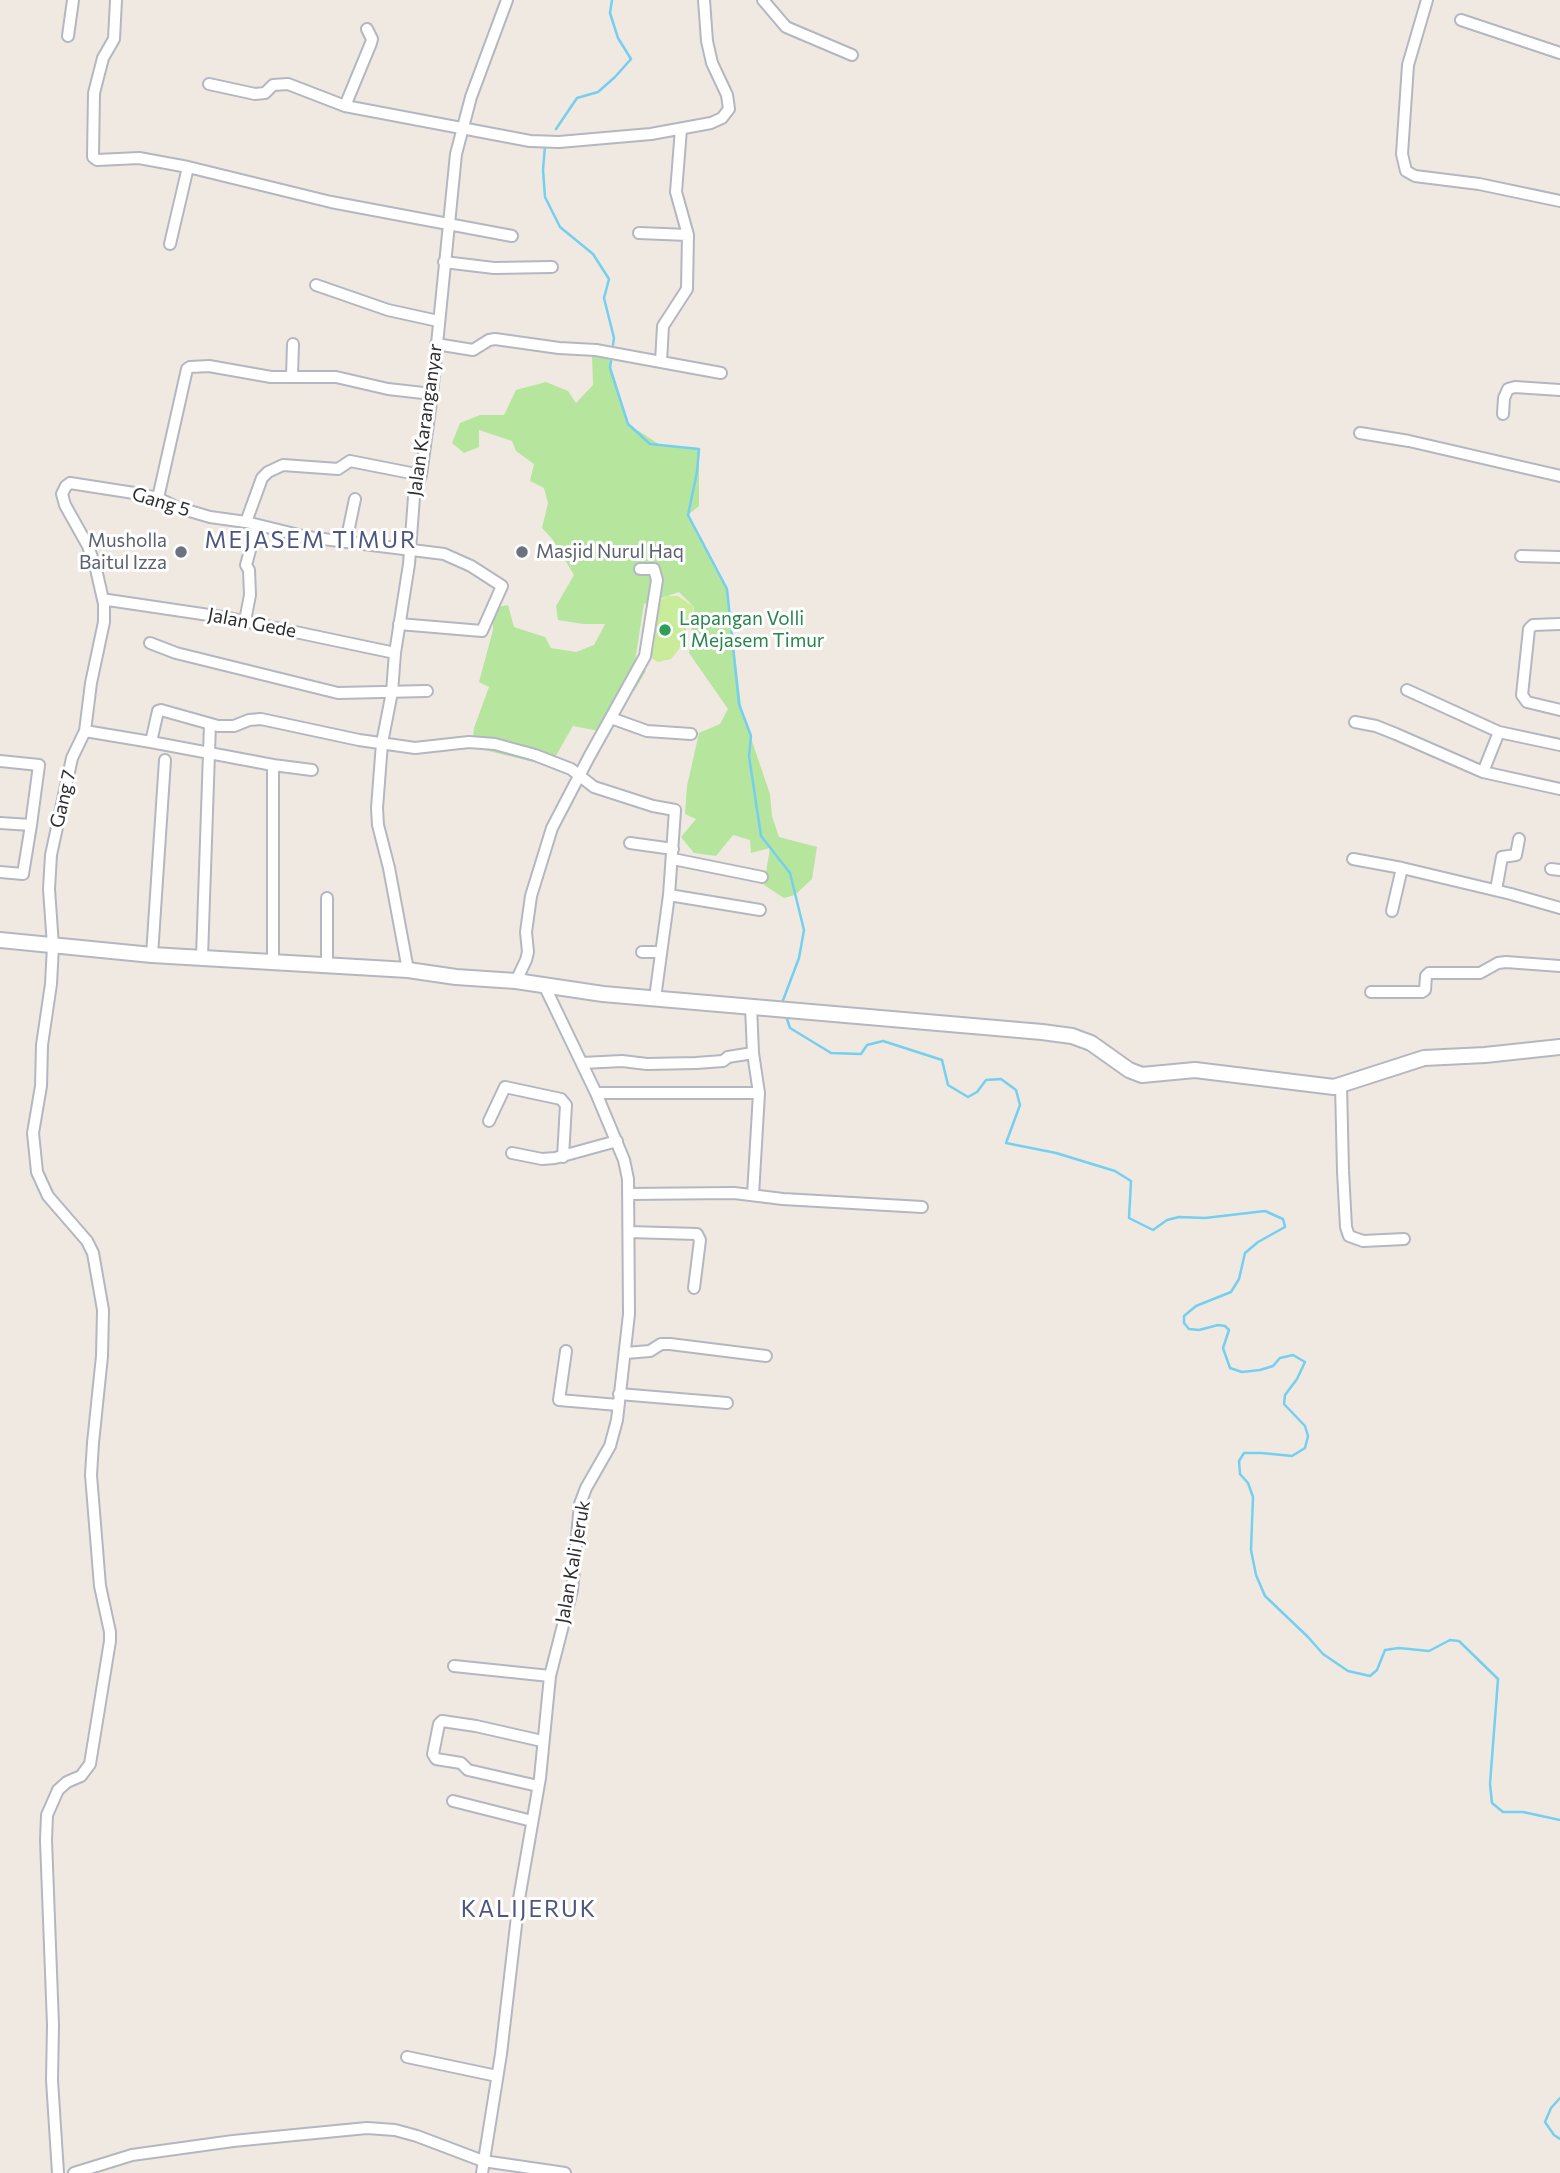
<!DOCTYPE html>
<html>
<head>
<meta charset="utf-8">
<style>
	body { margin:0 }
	canvas { display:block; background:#efe9e1 }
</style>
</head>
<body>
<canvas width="1560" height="2173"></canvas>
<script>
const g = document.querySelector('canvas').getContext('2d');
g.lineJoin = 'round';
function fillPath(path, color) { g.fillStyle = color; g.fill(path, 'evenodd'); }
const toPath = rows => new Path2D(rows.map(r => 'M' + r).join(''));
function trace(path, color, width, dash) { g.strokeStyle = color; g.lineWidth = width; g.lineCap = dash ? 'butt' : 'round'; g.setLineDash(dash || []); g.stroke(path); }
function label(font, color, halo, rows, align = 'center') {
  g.font = font + ' Commissioner,sans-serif'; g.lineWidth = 6; g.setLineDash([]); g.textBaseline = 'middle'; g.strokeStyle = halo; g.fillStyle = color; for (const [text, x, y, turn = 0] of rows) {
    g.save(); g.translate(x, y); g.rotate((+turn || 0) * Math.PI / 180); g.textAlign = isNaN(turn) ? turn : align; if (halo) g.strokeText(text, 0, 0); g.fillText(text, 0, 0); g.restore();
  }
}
const green = toPath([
	[592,354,608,356,628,424,660,445,699,449,699,506,688,515,727,589,742,712,770,794,772,816,779,837,817,847,812,879,795,895,784,898,764,885,770,848,751,853,750,840,733,835,716,856,694,853,681,837,696,819,685,814,687,786,699,733,720,724,728,709,689,653,694,607,679,592,644,604,634,667,646,671,634,691,622,690,599,731,573,726,550,766,472,747,474,728,489,687,479,682,493,630,493,608,508,605,514,627,545,637,551,648,576,652,594,645,605,624,583,624,558,620,556,606,574,575,553,540,542,528,548,503,544,488,530,481,534,464,516,451,512,441,479,430,479,447,464,453,452,443,460,423,480,415,504,415,516,390,546,382,568,391,576,403,593,385]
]);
const pitch = toPath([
	[668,596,678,596,694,607,679,649,671,659,658,662,641,652,649,605]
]);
const stream = toPath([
	[556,129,577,98,598,92,615,77,631,59,618,38,610,13,612,0],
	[545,146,543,170,545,197,560,227,593,254,609,279,604,298,614,338,613,345],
	[611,361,610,368,628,424,650,444,699,449,697,472,688,515,727,589,739,704,751,736,749,756,761,836,790,873,804,930,799,958,782,1003],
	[786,1016,790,1028,831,1053,861,1054,867,1045,883,1041,942,1060,948,1085,968,1097,977,1092,986,1080,1001,1079,1016,1090,1020,1105,1006,1143,1056,1153,1115,1171,1131,1181,1129,1218,1153,1230,1167,1220,1179,1217,1205,1218,1265,1211,1283,1219,1285,1227,1258,1242,1245,1253,1239,1279,1231,1292,1196,1306,1184,1316,1184,1323,1189,1329,1199,1330,1218,1325,1225,1326,1229,1330,1223,1348,1230,1368,1242,1372,1260,1370,1273,1366,1280,1358,1293,1355,1305,1362,1297,1379,1285,1395,1284,1404,1305,1426,1308,1436,1305,1448,1292,1456,1262,1453,1244,1453,1239,1461,1240,1474,1248,1483,1253,1497,1251,1550,1256,1575,1265,1596,1308,1637,1323,1654,1348,1671,1370,1676,1377,1670,1385,1650,1399,1648,1429,1651,1450,1640,1459,1641,1498,1679,1490,1784,1492,1803,1503,1812,1523,1812,1560,1820],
	[1560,2098,1551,2108,1545,2122,1554,2135,1560,2139]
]);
const street = toPath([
	[116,0,114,39,103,58,94,93,93,157,97,160,139,158,188,167,331,202,512,236],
	[763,0,786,27,852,55],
	[1427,0,1408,65,1402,154,1406,171,1415,176,1479,184,1560,201],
	[1461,20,1560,53],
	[68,36,73,0],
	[209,84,255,94,265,93,273,85,288,84,345,106,530,141,559,142,651,134,711,123,722,118,729,109,727,95,712,63,707,41,704,0],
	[345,106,371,43,372,39,367,29],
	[639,233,688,235],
	[170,244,188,167],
	[444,262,494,268,552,267],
	[316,285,388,310,438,321],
	[436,344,473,350,489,340,495,339,559,348,596,350,661,362,663,326,687,289,688,235,676,192,681,129],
	[661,362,721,373],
	[292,376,293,344],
	[1503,414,1504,398,1508,389,1515,387,1560,390],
	[1360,433,1409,441,1560,476],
	[158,498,187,369,190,367,209,366,271,377,336,377,388,389,432,394],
	[246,522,262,478,268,472,283,465,338,469,350,461,421,475],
	[346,542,355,499],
	[1521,556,1560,557],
	[104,604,96,569,88,546,65,505,62,494,66,486,70,483,134,493,158,498,176,507,210,517,246,522,307,537,444,554,471,566,502,586,482,631,399,624],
	[245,621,250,595,249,570,246,565,257,525],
	[1560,624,1533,625,1529,629,1522,695,1527,702,1560,710],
	[150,643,176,653,338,693,427,691],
	[1407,690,1499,732,1560,745],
	[611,718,647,731,691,734],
	[1355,722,1376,726,1396,734,1483,772,1560,789],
	[85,731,151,742,158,711,161,710,218,726,234,726,249,720,261,719,359,740,415,748,469,742,495,744,535,755,571,769,594,787,653,806,675,810,669,895,655,998],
	[151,742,273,765,312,770],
	[0,761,39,765,31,825],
	[273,765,273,963],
	[1483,772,1499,732],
	[0,823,31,825,23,874,0,872],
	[630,843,673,849],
	[673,859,762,877],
	[1353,859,1402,868,1511,894,1560,908],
	[1551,869,1560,870],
	[1496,890,1502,857,1516,855,1519,839],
	[669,895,760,910],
	[1392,911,1402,868],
	[642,952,661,952],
	[152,955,165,760],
	[202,957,210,724],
	[327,966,327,898],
	[408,970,389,868,378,825,377,808,382,743,392,692,395,653,409,564,414,497,421,475,432,394,456,154,471,97,507,0],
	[516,981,526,960,528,952,526,932,531,896,552,828,589,757,645,656,657,580,654,569,640,569],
	[1371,992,1422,992,1425,990,1426,976,1429,973,1480,973,1498,963,1506,962,1560,966],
	[751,1006,753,1053,759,1093,753,1195],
	[582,1063,622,1061,647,1064,696,1063,723,1061,728,1057,753,1053],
	[1341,1085,1343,1171,1346,1227,1349,1236,1363,1241,1404,1239],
	[596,1093,759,1093],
	[489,1121,505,1087,561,1099,566,1105,563,1157],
	[512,1153,542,1159,555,1158,617,1141],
	[628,1194,734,1193,783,1199,922,1207],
	[629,1232,697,1234,700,1240,694,1288],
	[566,1351,559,1400,618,1405],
	[626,1353,650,1351,661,1344,670,1344,766,1356],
	[619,1394,727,1403],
	[454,1666,550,1676],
	[538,1786,468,1770,461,1763,436,1759,433,1754,439,1724,442,1721,476,1726,542,1741],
	[453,1801,532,1821],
	[407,2057,497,2076],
	[58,2173,52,2080,53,2025,46,1840,47,1815,58,1790,67,1782,81,1776,90,1764,110,1641,110,1632,100,1586,91,1475,93,1443,102,1356,103,1310,93,1253,87,1241,48,1196,37,1172,33,1133,41,1086,42,1045,51,984,53,946,49,889,51,855,72,758,85,731,91,683,104,622,104,604,108,600,229,618,395,653],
	[74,2173,132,2155,233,2141,367,2128,395,2130,417,2136,483,2161,565,2173],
	[482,2173,501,2054,519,1899,540,1778,550,1676,572,1590,580,1504,586,1488,610,1446,617,1420,629,1314,628,1179,624,1160,596,1093,544,985]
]);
const secondary = toPath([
	[0,940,152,955,408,970,456,977,516,981,603,994,1042,1032,1072,1036,1091,1043,1129,1070,1142,1075,1195,1070,1334,1087,1424,1058,1485,1055,1560,1047]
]);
const markers = [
	[181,552,7,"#6b7280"],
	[522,552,7,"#6b7280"],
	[665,630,7,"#2e9e5b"]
];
const streetNames = [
	["Jalan Karanganyar",425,420,-82],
	["Gang 5",161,502,17],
	["Jalan Gede",252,623,11],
	["Gang 7",63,799,-77],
	["Jalan Kali Jeruk",573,1562,-80]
];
const worshipNames = [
	["Musholla",167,541],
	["Baitul Izza",167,563],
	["Masjid Nurul Haq",536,552,"left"]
];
const leisureNames = [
	["Lapangan Volli",679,619],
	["1 Mejasem Timur",679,641]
];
const quarterNames = [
	["MEJASEM TIMUR",311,540],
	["KALIJERUK",529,1909]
];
fillPath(green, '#b6e59e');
fillPath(pitch, '#c9ec9a');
trace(stream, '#75cff0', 2.5);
trace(street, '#b4b7c1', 14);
trace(secondary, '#b4b7c1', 18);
trace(street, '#fff', 10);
trace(secondary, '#fff', 14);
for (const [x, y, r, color] of markers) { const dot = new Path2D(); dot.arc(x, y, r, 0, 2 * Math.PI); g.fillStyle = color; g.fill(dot); trace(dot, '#fff', 2.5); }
label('19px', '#2e2e2e', '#fff', streetNames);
label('19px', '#5b616d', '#fff', worshipNames, 'right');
label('19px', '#27864d', '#fff', leisureNames, 'left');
g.letterSpacing = '2px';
label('23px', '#4d5680', '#fff', quarterNames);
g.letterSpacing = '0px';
</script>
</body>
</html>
